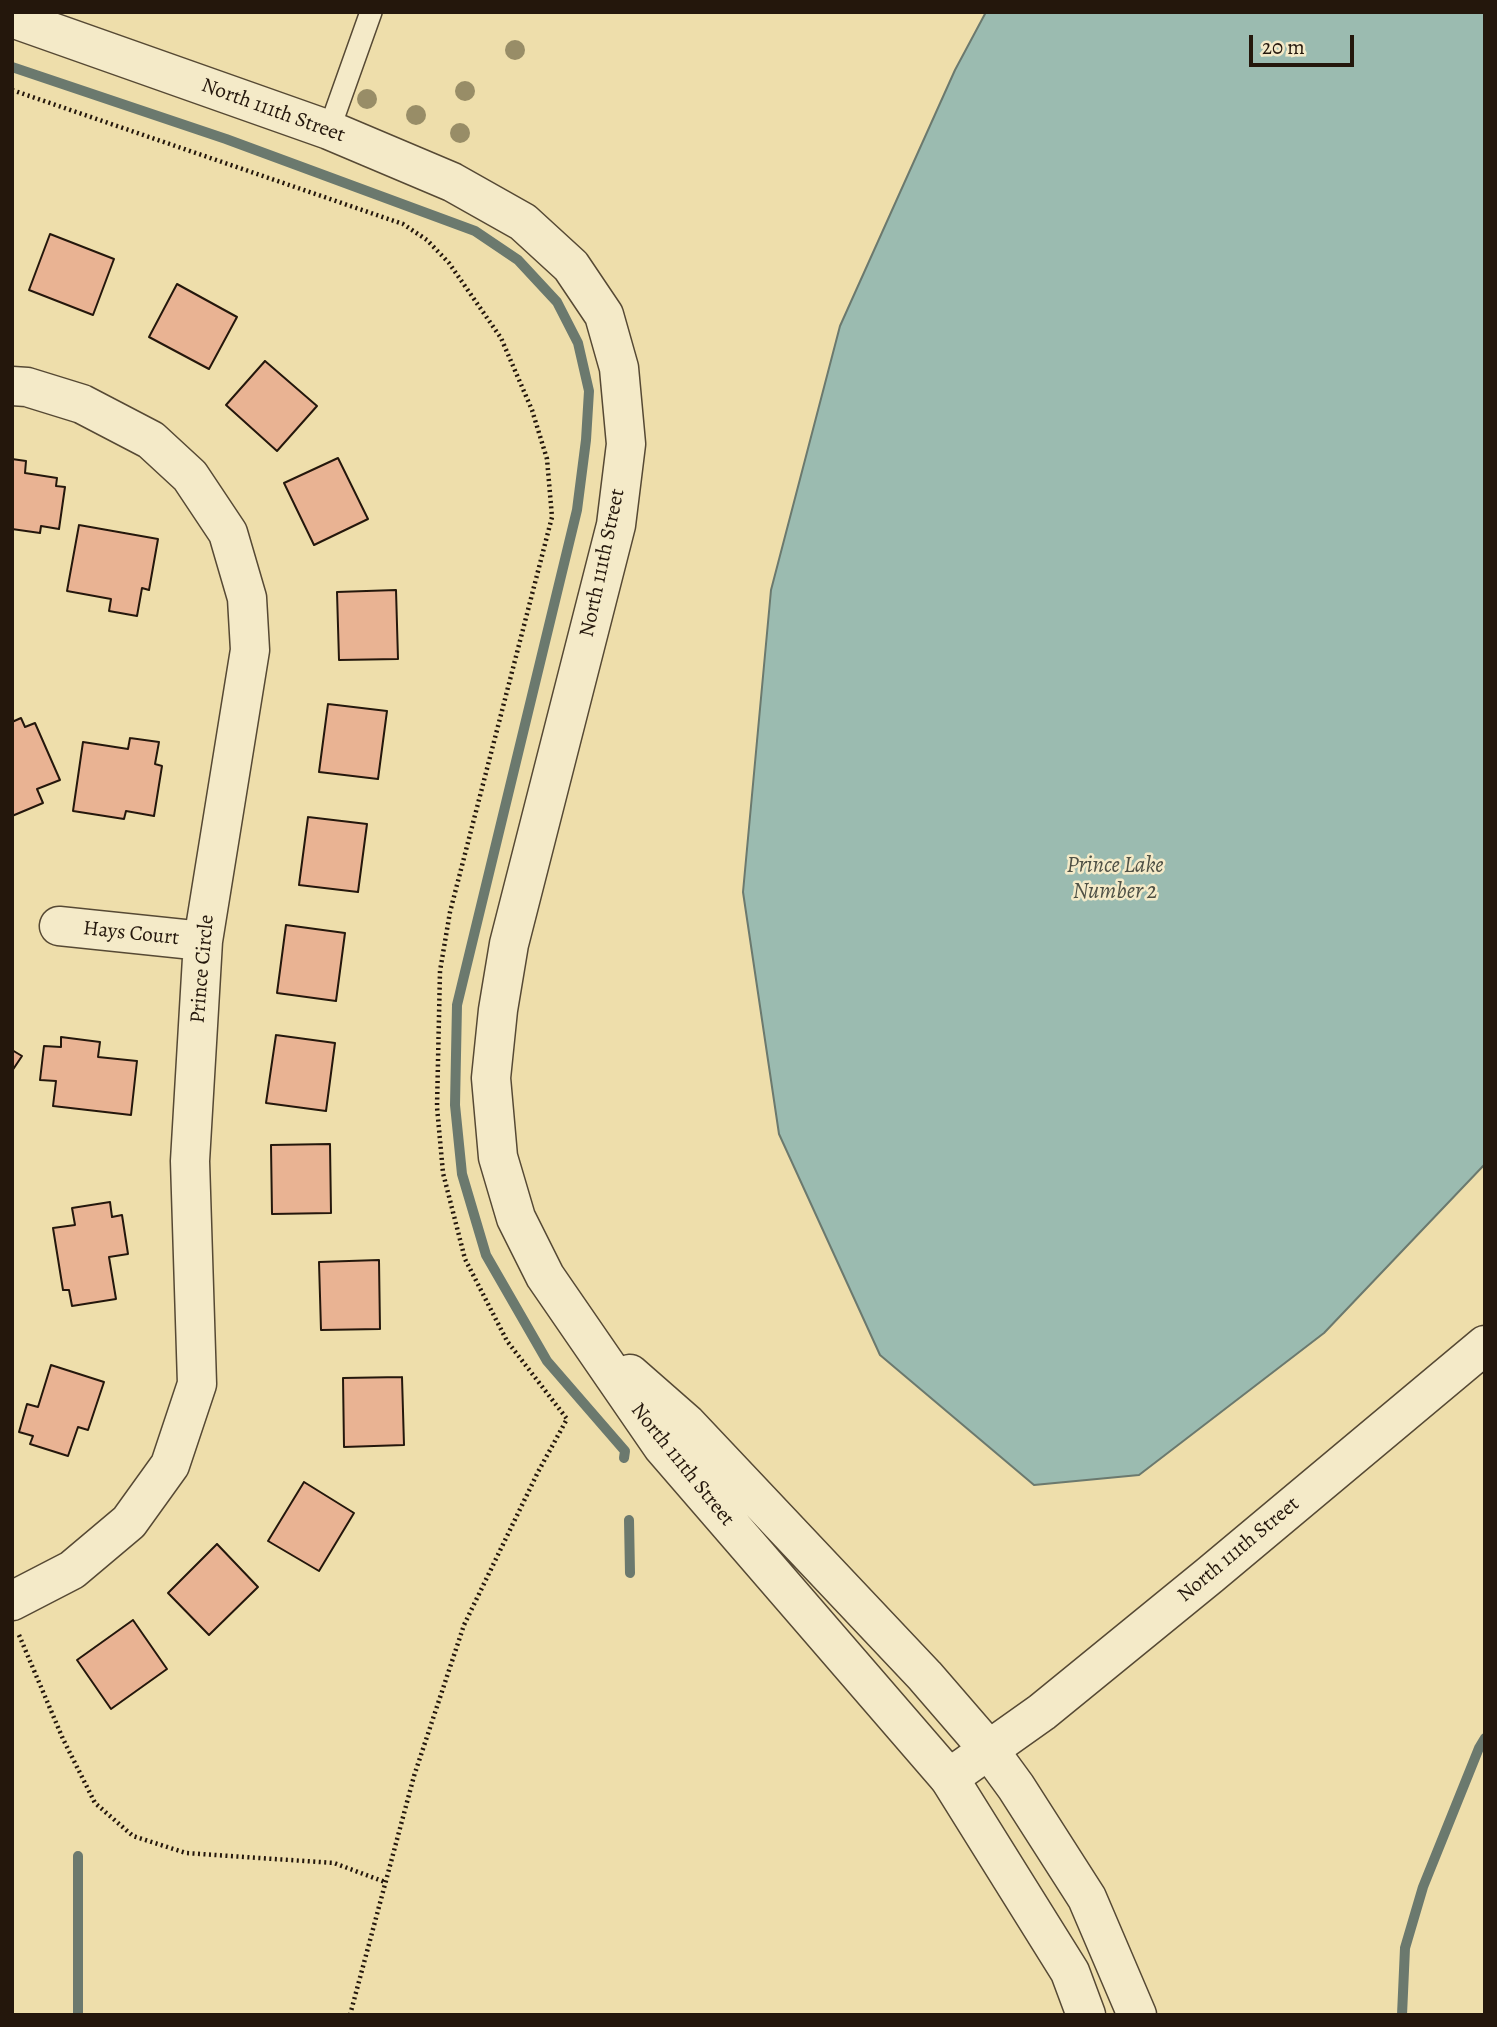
<!DOCTYPE html>
<html>
<head>
<meta charset="utf-8">
<style>
	body { margin:0 }
	#map { position:relative; width:1497px; height:2027px; overflow:hidden; background:#eedeab; font-family:Alegreya,serif }
	canvas { display:block }
	.frame { position:absolute; inset:0; border:14px solid #24170c; pointer-events:none }
	.scale { position:absolute; left:1249px; top:35px; width:105px; height:32px; box-sizing:border-box; border:4px solid #24170c; border-top:0; padding-left:9px; font-size:21px; line-height:24px; white-space:nowrap; color:#24170c; -webkit-text-stroke:5px #f4eac8; paint-order:stroke }
</style>
</head>
<body>
<div id="map">
<canvas width="1497" height="2027"></canvas>
<div class="frame"></div>
<div class="scale">20 m</div>
</div>
<script>
const g = document.querySelector('canvas').getContext('2d');
g.lineJoin = 'round';
function fillPath(path, color) { g.fillStyle = color; g.fill(path, 'evenodd'); }
const toPath = rows => new Path2D(rows.map(r => 'M' + r).join(''));
function trace(path, color, width, dash) { g.strokeStyle = color; g.lineWidth = width; g.lineCap = dash ? 'butt' : 'round'; g.setLineDash(dash || []); g.stroke(path); }
function label(font, color, halo, rows, align = 'center') {
  g.font = font + ' Alegreya,serif'; g.lineWidth = 5; g.setLineDash([]); g.textBaseline = 'middle'; g.strokeStyle = halo; g.fillStyle = color; for (const [text, x, y, turn = 0] of rows) {
    g.save(); g.translate(x, y); g.rotate((+turn || 0) * Math.PI / 180); g.textAlign = isNaN(turn) ? turn : align; if (halo) g.strokeText(text, 0, 0); g.fillText(text, 0, 0); g.restore();
  }
}
const water = toPath([
	[986,12,1485,12,1485,1164,1324,1333,1139,1475,1034,1485,880,1355,779,1134,743,892,771,590,840,326,955,70,986,12]
]);
const stream = toPath([
	[12,67,226,139,475,231,518,260,557,302,578,343,589,391,586,440,577,510,457,1005,455,1105,462,1174,486,1255,547,1361,625,1451,624,1458],
	[629,1520,630,1573],
	[78,2015,78,1856],
	[1402,2015,1405,1948,1423,1887,1479,1748,1485,1738]
]);
const building = toPath([
	[50,234,114,259,93,315,29,290,50,234],
	[177,284,237,317,209,369,149,337,177,284],
	[265,361,317,406,277,451,226,405,265,361],
	[338,458,368,519,314,545,284,483,338,458],
	[12,459,26,461,25,473,57,478,56,486,65,487,59,529,41,526,40,533,12,529,12,459],
	[79,525,158,539,149,590,142,588,137,616,109,611,111,599,67,591,79,525],
	[396,590,398,659,339,660,337,592,396,590],
	[328,704,387,711,378,779,319,772,328,704],
	[21,718,25,727,35,723,60,780,37,789,43,803,12,816,12,722,21,718],
	[130,738,159,742,155,764,162,766,154,816,126,811,124,819,73,811,83,742,128,749,130,738],
	[308,817,367,824,358,892,299,885,308,817],
	[286,925,345,933,336,1001,277,993,286,925],
	[276,1035,335,1043,326,1111,266,1103,276,1035],
	[61,1037,100,1042,98,1057,137,1061,131,1115,53,1106,56,1081,40,1080,44,1046,61,1047,61,1037],
	[12,1050,22,1056,12,1071,12,1050],
	[330,1144,331,1213,272,1214,271,1145,330,1144],
	[110,1202,112,1217,122,1215,128,1254,109,1257,116,1299,72,1306,69,1290,63,1290,53,1228,75,1225,72,1208,110,1202],
	[379,1260,380,1329,321,1330,319,1262,379,1260],
	[51,1365,104,1382,88,1430,78,1427,68,1456,30,1444,33,1436,19,1432,27,1404,38,1407,51,1365],
	[402,1377,404,1445,344,1447,343,1378,402,1377],
	[304,1482,354,1513,319,1571,268,1541,304,1482],
	[217,1544,258,1587,209,1635,168,1593,217,1544],
	[133,1620,167,1669,111,1709,77,1660,133,1620]
]);
const path = toPath([
	[12,90,403,224,427,240,449,263,501,338,532,410,547,459,552,517,450,912,440,971,437,1107,443,1173,465,1259,507,1341,567,1419,538,1472,464,1625,414,1776,350,2015],
	[19,1635,63,1739,95,1803,133,1836,186,1853,334,1863,385,1882]
]);
const service = toPath([
	[329,130,371,12]
]);
const minor = toPath([
	[12,386,27,387,82,404,151,440,190,476,228,533,247,598,250,650,203,941,190,1161,197,1384,170,1465,129,1522,72,1570,12,1601],
	[59,926,203,941],
	[949,1778,1042,1712,1210,1575,1485,1345]
]);
const tertiary = toPath([
	[12,18,329,130,452,182,523,222,571,266,604,315,619,368,626,444,616,525,509,944,498,1010,491,1078,498,1157,516,1218,545,1276,662,1446,949,1778,1070,1972,1086,2015],
	[630,1374,687,1424,925,1676,989,1750,1016,1787,1087,1898,1137,2015]
]);
const trees = [
	[515,50],
	[465,91],
	[367,99],
	[416,115],
	[460,133]
];
const streetNames = [
	["North 111th Street",273,111,20],
	["North 111th Street",603,563,-78],
	["Hays Court",131,934,6],
	["Prince Circle",203,969,-85],
	["North 111th Street",682,1465,51],
	["North 111th Street",1239,1550,-40]
];
const waterNames = [
	["Prince Lake",1115,866],
	["Number 2",1115,892]
];
fillPath(water, '#9bbbb0');
trace(water, '#6b796e', 2);
trace(stream, '#6b796e', 10);
fillPath(building, '#e9b393');
trace(building, '#24170c', 2);
trace(service, '#564934', 24);
trace(minor, '#564934', 41);
trace(tertiary, '#564934', 41);
trace(path, '#24170c', 4.5, [2, 3.5]);
trace(service, '#f4eac8', 21);
trace(minor, '#f4eac8', 38);
trace(tertiary, '#f4eac8', 38);
g.fillStyle = '#988d67';
for (const [x, y] of trees) { g.beginPath(); g.arc(x, y, 10, 0, 2 * Math.PI); g.fill(); }
label('21px', '#24170c', '#f4eac8', streetNames);
label('italic 23px', '#4e5045', '#f4eac8', waterNames);
</script>
</body>
</html>
